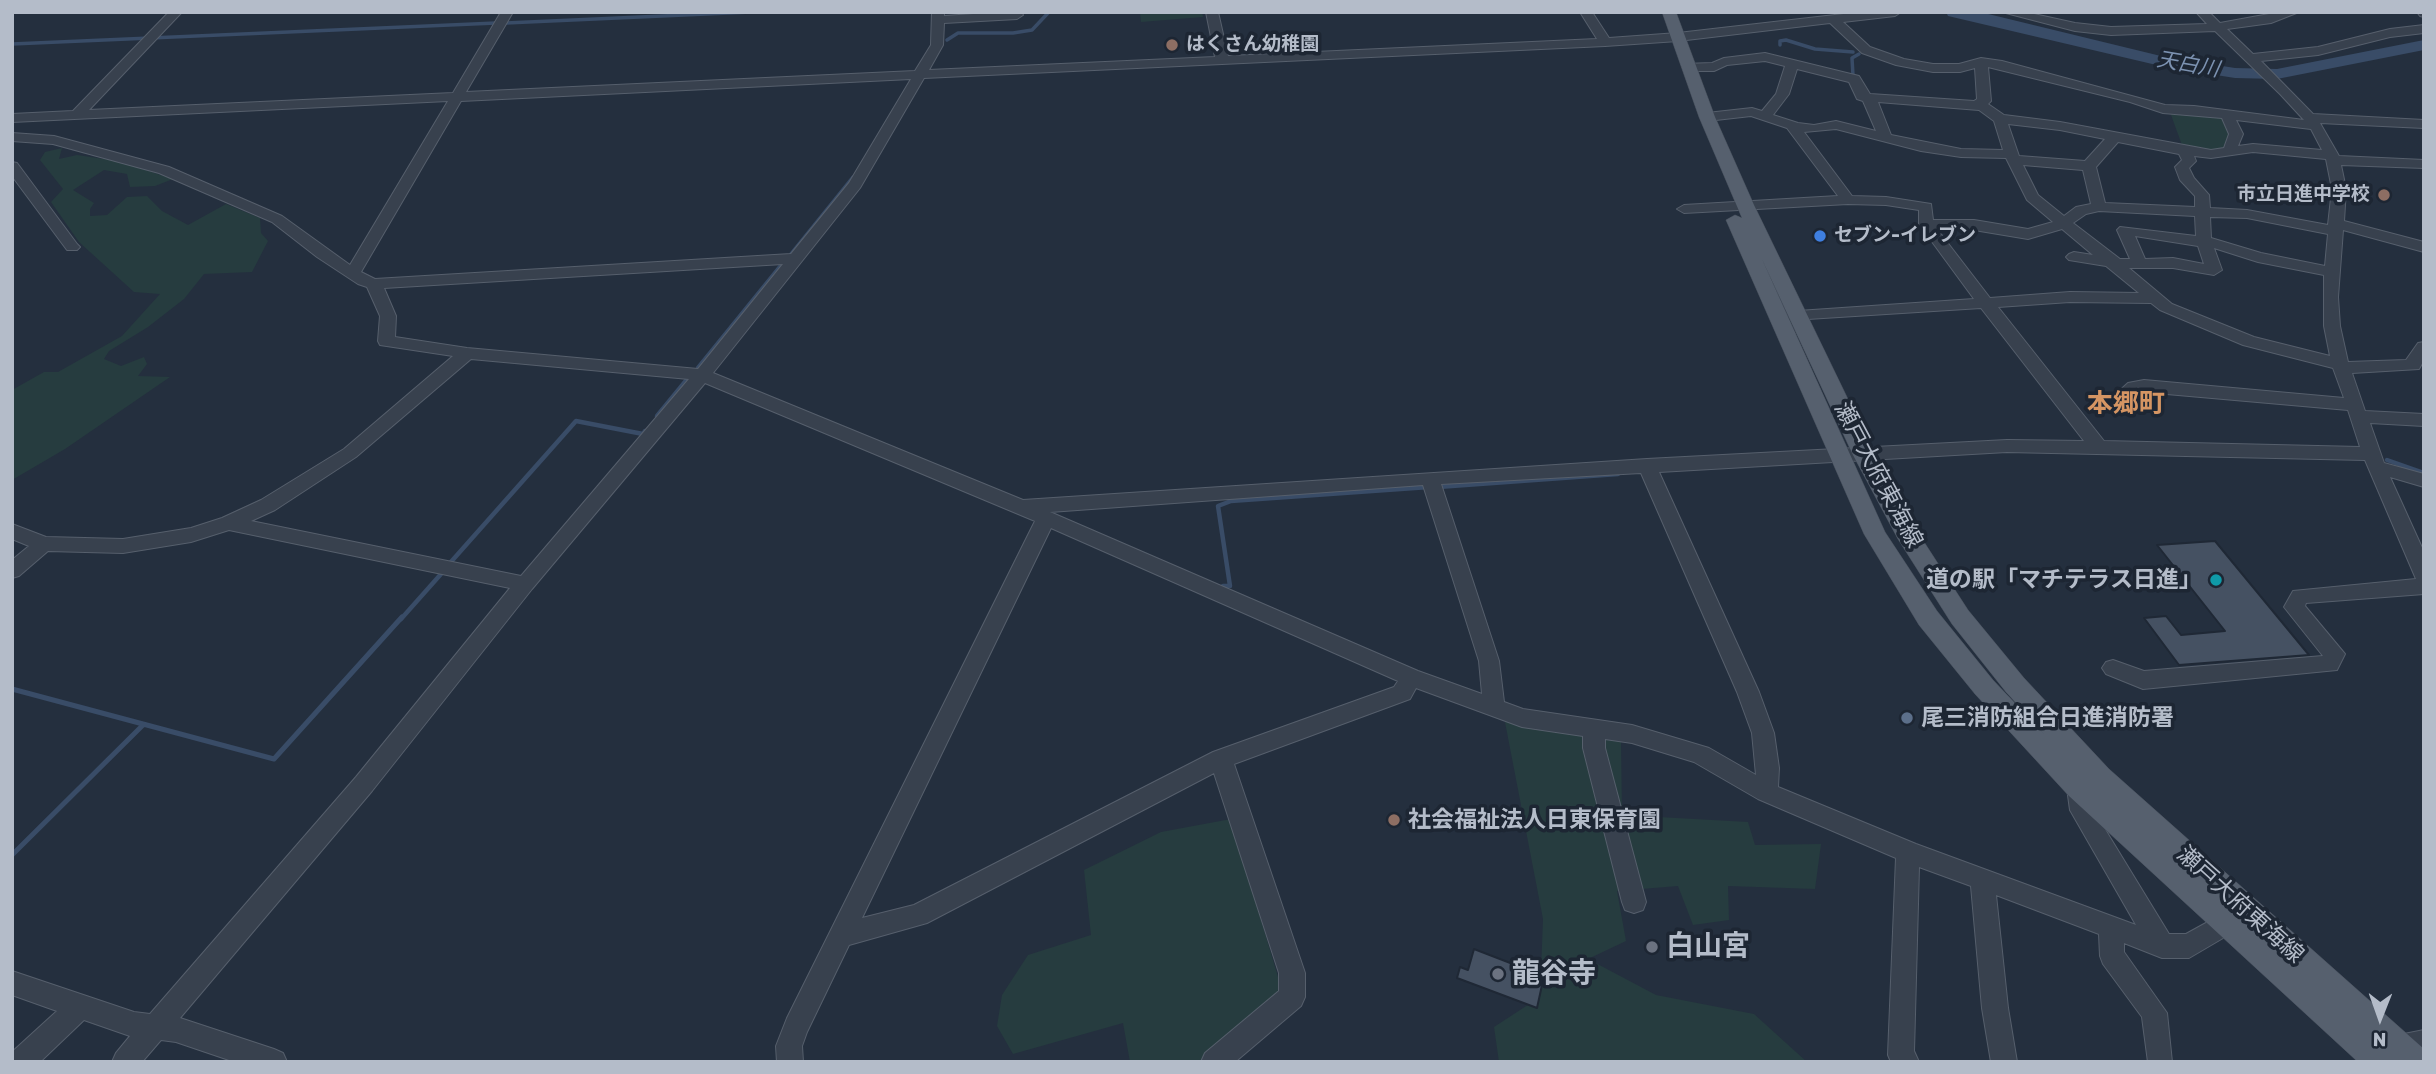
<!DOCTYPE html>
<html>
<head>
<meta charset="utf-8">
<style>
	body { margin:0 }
	#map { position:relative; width:2436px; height:1074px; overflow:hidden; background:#242f3e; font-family:Rubik,sans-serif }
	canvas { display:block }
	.frame { position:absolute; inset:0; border:14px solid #b4bcc9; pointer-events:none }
	.north { position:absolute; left:2345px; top:983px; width:70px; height:70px; -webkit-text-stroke:5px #1d2633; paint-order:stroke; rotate:181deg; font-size:19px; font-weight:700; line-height:28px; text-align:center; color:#b4bcc9 }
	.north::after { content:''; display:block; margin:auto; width:24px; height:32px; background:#b4bcc9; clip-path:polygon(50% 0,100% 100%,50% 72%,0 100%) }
</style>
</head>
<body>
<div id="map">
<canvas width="2436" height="1074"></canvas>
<div class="frame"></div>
<div class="north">N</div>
</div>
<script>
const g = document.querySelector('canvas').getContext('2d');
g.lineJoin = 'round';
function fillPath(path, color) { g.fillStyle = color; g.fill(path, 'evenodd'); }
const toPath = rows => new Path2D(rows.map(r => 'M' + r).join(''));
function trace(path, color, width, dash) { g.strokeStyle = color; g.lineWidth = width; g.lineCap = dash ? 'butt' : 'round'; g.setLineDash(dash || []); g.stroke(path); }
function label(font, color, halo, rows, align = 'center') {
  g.font = font + ' Rubik,"Noto Sans JP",sans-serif'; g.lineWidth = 7; g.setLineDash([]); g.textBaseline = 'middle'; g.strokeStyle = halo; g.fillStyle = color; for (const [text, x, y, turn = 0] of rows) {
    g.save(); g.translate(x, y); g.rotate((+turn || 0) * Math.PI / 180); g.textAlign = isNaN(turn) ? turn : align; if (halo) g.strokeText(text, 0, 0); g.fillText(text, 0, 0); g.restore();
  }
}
const green = toPath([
	[1140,12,1202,12,1203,17,1141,22],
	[2170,112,2224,118,2230,132,2225,149,2208,151,2183,148],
	[62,148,59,159,77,155,118,161,173,179,155,186,130,187,127,174,104,170,73,190,94,203,90,209,90,216,107,215,127,197,147,196,162,211,188,225,226,204,260,218,261,233,268,241,252,272,204,274,184,299,148,327,109,351,104,359,121,366,144,357,147,364,138,376,170,377,65,449,12,480,12,390,44,372,58,372,122,336,160,294,134,292,79,242,51,202,63,189,40,160,45,152],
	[1504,717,1621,741,1622,815,1748,822,1755,845,1821,844,1815,889,1728,886,1729,920,1693,925,1678,886,1617,891,1626,941,1588,959,1656,995,1754,1014,1807,1062,1499,1062,1494,1027,1540,997,1543,919],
	[1231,819,1281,987,1278,996,1199,1062,1130,1062,1123,1023,1013,1054,997,1026,1002,995,1028,955,1091,935,1084,870,1161,832]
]);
const streamFar2 = toPath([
	[506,23,751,12],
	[947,40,958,33,1013,33,1032,30,1049,12],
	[12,44,496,23],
	[1780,45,1780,41,1786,40,1815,49,1853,52],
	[1853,76,1852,58,1859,54],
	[790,255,853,177],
	[778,269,783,263]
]);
const streamFar1 = toPath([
	[698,368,780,267],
	[657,416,689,377],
	[2387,460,2424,473],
	[1438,487,1618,474],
	[450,563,576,421,643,434,645,431],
	[1223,586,1230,586,1218,506,1231,501,1429,487],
	[401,619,441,574]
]);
const stream = toPath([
	[12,689,274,759,402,617],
	[12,855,143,725]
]);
const river = toPath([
	[1946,12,1980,12,2165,57,2235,68,2277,69,2424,40,2424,50,2277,79,2235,78,2165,67,1948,16,1946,12]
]);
const building = toPath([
	[2215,541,2309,655,2179,665,2144,618,2166,616,2181,635,2225,631,2157,545,2215,541],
	[1474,949,1544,976,1537,1008,1457,978,1460,967,1468,970,1474,949]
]);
const minor = toPath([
	[169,12,182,12,89,110,453,93,501,12,513,12,466,92,915,71,931,45,932,12,944,12,944,16,1003,12,1021,12,1023,15,1017,19,944,23,943,45,929,70,1215,57,1206,12,1218,12,1228,56,1597,39,1580,12,1592,12,1609,38,1678,33,1861,12,1901,12,1895,16,1843,22,1870,47,1904,59,1933,64,1959,64,1981,58,2002,61,2165,105,2194,106,2304,120,2280,94,2215,31,2111,35,2075,31,2002,12,2025,12,2075,23,2111,27,2207,24,2196,12,2209,12,2220,23,2280,12,2299,12,2271,23,2227,29,2253,54,2318,47,2390,29,2424,25,2424,33,2390,37,2318,55,2261,61,2313,114,2424,120,2424,128,2320,123,2339,156,2424,160,2424,168,2341,165,2346,189,2344,221,2424,242,2424,252,2343,230,2338,297,2340,326,2348,362,2406,360,2418,343,2424,342,2424,360,2419,369,2352,373,2365,411,2424,414,2424,426,2370,423,2384,463,2424,474,2424,487,2390,477,2424,552,2424,594,2306,603,2305,606,2345,654,2337,670,2143,689,2106,674,2102,668,2106,662,2113,660,2144,671,2323,656,2284,607,2293,591,2416,579,2365,460,2007,452,1659,472,1759,692,1774,733,1779,768,1778,787,1916,844,2136,925,2070,810,2067,788,2070,781,2078,778,2086,781,2092,808,2169,934,2186,934,2226,912,2235,915,2238,923,2235,931,2189,958,2162,958,2124,943,2124,952,2167,1013,2172,1062,2148,1062,2142,1017,2103,964,2100,956,2099,934,1996,895,2008,1008,2017,1062,1991,1062,1982,1008,1971,886,1919,867,1914,1051,1919,1062,1891,1062,1888,1055,1896,858,1758,799,1694,762,1632,743,1605,739,1605,748,1646,902,1643,910,1634,913,1625,910,1622,902,1583,748,1583,736,1522,727,1416,688,1410,699,1234,764,1305,973,1305,997,1301,1006,1235,1062,1201,1062,1205,1053,1279,991,1279,973,1214,773,927,923,849,945,807,1032,802,1046,803,1062,777,1062,776,1046,787,1018,1035,521,705,383,532,589,372,791,180,1018,274,1049,283,1053,287,1062,235,1062,176,1042,161,1040,142,1062,112,1062,116,1053,130,1036,84,1020,40,1062,12,1062,12,1052,57,1011,12,995,12,971,134,1012,150,1014,356,777,510,588,229,530,191,542,123,553,48,551,19,576,12,578,12,560,29,546,12,539,12,524,46,537,123,539,191,528,222,518,261,500,344,449,453,356,380,345,378,341,380,316,367,287,358,284,317,257,272,222,159,173,53,144,12,141,12,133,54,136,169,167,282,216,350,265,448,101,12,122,12,114,73,111,169,12],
	[1830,23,1862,53,1896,65,1933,72,1960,72,1975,68,1977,99,1974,101,1870,94,1859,76,1765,53,1724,58,1712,63,1684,64,1684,70,1689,71,1714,71,1727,65,1765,61,1785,66,1776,94,1762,111,1752,108,1707,113,1700,117,1707,121,1751,116,1787,128,1838,196,1684,205,1677,209,1684,213,1848,204,1886,205,1919,210,1919,224,1974,299,1798,311,1792,312,1790,316,1792,320,1981,308,2084,441,2007,440,1647,459,1023,500,713,373,860,188,924,78,1605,46,1678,41,1830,23],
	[1988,67,2130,102,2163,113,2222,118,2229,134,2224,148,2211,150,2060,122,2004,115,1988,104,1991,101,1988,67],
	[1797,69,1849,82,1857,99,1863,101,1876,131,1836,121,1814,125,1798,123,1773,115,1789,94,1797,69],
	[911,79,849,183,791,254,375,279,361,272,461,101,911,79],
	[1878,102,1979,110,1994,121,2003,150,1961,149,1891,135,1878,102],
	[2236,120,2311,129,2322,150,2253,144,2238,146,2243,134,2236,120],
	[2008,124,2060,130,2105,139,2085,161,2019,156,2008,124],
	[1836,129,1921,151,1961,157,2006,158,2027,200,2053,222,2028,229,1974,220,1933,220,1931,204,1886,197,1852,196,1804,132,1836,129],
	[2118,142,2179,154,2182,160,2175,167,2180,180,2195,196,2195,207,2105,203,2096,167,2118,142],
	[2253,152,2326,159,2332,189,2328,225,2247,210,2210,208,2209,195,2194,178,2189,168,2196,161,2194,156,2211,158,2253,152],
	[2023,165,2083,170,2091,204,2076,207,2064,216,2038,195,2023,165],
	[2099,211,2195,216,2196,236,2120,227,2117,230,2130,259,2120,259,2073,223,2086,214,2099,211],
	[2210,217,2247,218,2328,234,2325,266,2261,253,2211,238,2210,217],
	[1937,229,1974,230,2028,239,2062,229,2093,255,2074,252,2069,254,2066,257,2069,260,2106,266,2139,293,2070,292,1990,298,1937,229],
	[2135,236,2198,246,2204,264,2173,258,2145,259,2135,236],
	[2214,248,2258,262,2324,275,2324,326,2330,356,2254,337,2172,304,2129,268,2173,268,2214,275,2222,270,2214,248],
	[783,264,698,369,467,348,395,337,396,316,384,288,783,264],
	[2070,302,2151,303,2160,310,2243,345,2333,368,2344,398,2144,380,2128,383,2117,393,2120,397,2126,399,2144,392,2348,410,2360,447,2104,441,1998,307,2070,302],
	[471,359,689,379,521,576,251,521,275,510,356,457,471,359],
	[1641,473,1737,692,1752,733,1756,775,1709,748,1632,725,1523,709,1504,702,1499,661,1441,484,1641,473],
	[1423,485,1479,661,1482,694,1418,671,1050,512,1423,485],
	[1051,528,1398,681,1394,687,1213,752,914,905,862,918,1051,528],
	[2417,12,2424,12,2424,17,2420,16,2417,12],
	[12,162,17,163,77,244,80,247,77,250,67,250,12,176,12,162],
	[2424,1030,2424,1056,2398,1059,2389,1055,2385,1046,2389,1037,2424,1030]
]);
const major = toPath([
	[1662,12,1676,12,1715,117,1754,205,1875,455,1915,528,1968,610,2024,678,2109,769,2424,1049,2424,1062,2358,1062,2069,796,1975,694,1919,625,1864,534,1726,220,1735,215,1742,218,1699,117,1662,12],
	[1761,257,1853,455,1898,539,1952,624,2006,692,2045,735,1993,680,1937,611,1885,532,1761,257]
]);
const markers = [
	[1172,45,7,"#8d6e63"],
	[2384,195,7,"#8d6e63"],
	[1820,236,7,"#3f7fe0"],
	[2216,580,7,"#0f9aa8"],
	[1907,718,7,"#5c6f8a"],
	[1394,820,7,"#8d6e63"],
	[1652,947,7,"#6b7280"],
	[1498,974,7,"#6b7280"]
];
const farPoinames = [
	["はくさん幼稚園",1186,45],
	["市立日進中学校",2370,195,"right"],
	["セブン-イレブン",1834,236]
];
const farWaternames = [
	["天白川",2188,65,10]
];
const streetNames = [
	["瀬戸大府東海線",1878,475,62],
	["瀬戸大府東海線",2240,905,42]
];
const poiNames = [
	["道の駅「マチテラス日進」",2202,580,"right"],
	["尾三消防組合日進消防署",1921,718],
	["社会福祉法人日東保育園",1408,820]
];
const quarterNames = [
	["本郷町",2126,404]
];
const nearPoinames = [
	["白山宮",1666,947],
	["龍谷寺",1512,974]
];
fillPath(green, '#263c3f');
trace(streamFar2, '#394c67', 3.5);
trace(streamFar1, '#394c67', 4.5);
trace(stream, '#394c67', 5);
fillPath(river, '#394c67');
fillPath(building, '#455162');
trace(building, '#1f2835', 2);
trace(minor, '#565f6c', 2);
trace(major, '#414a57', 1);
fillPath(minor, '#38414e');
fillPath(major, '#56606e');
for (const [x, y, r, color] of markers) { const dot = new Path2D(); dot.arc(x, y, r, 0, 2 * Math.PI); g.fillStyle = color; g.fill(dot); trace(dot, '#1d2633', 2.5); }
label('bold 19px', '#b4bcc9', '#1d2633', farPoinames, 'left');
label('italic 21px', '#7c92b1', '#1d2633', farWaternames);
label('23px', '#b4bcc9', '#1d2633', streetNames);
label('bold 23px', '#b4bcc9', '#1d2633', poiNames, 'left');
label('bold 26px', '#d59563', '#1d2633', quarterNames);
label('bold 28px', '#b4bcc9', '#1d2633', nearPoinames, 'left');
</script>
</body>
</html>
